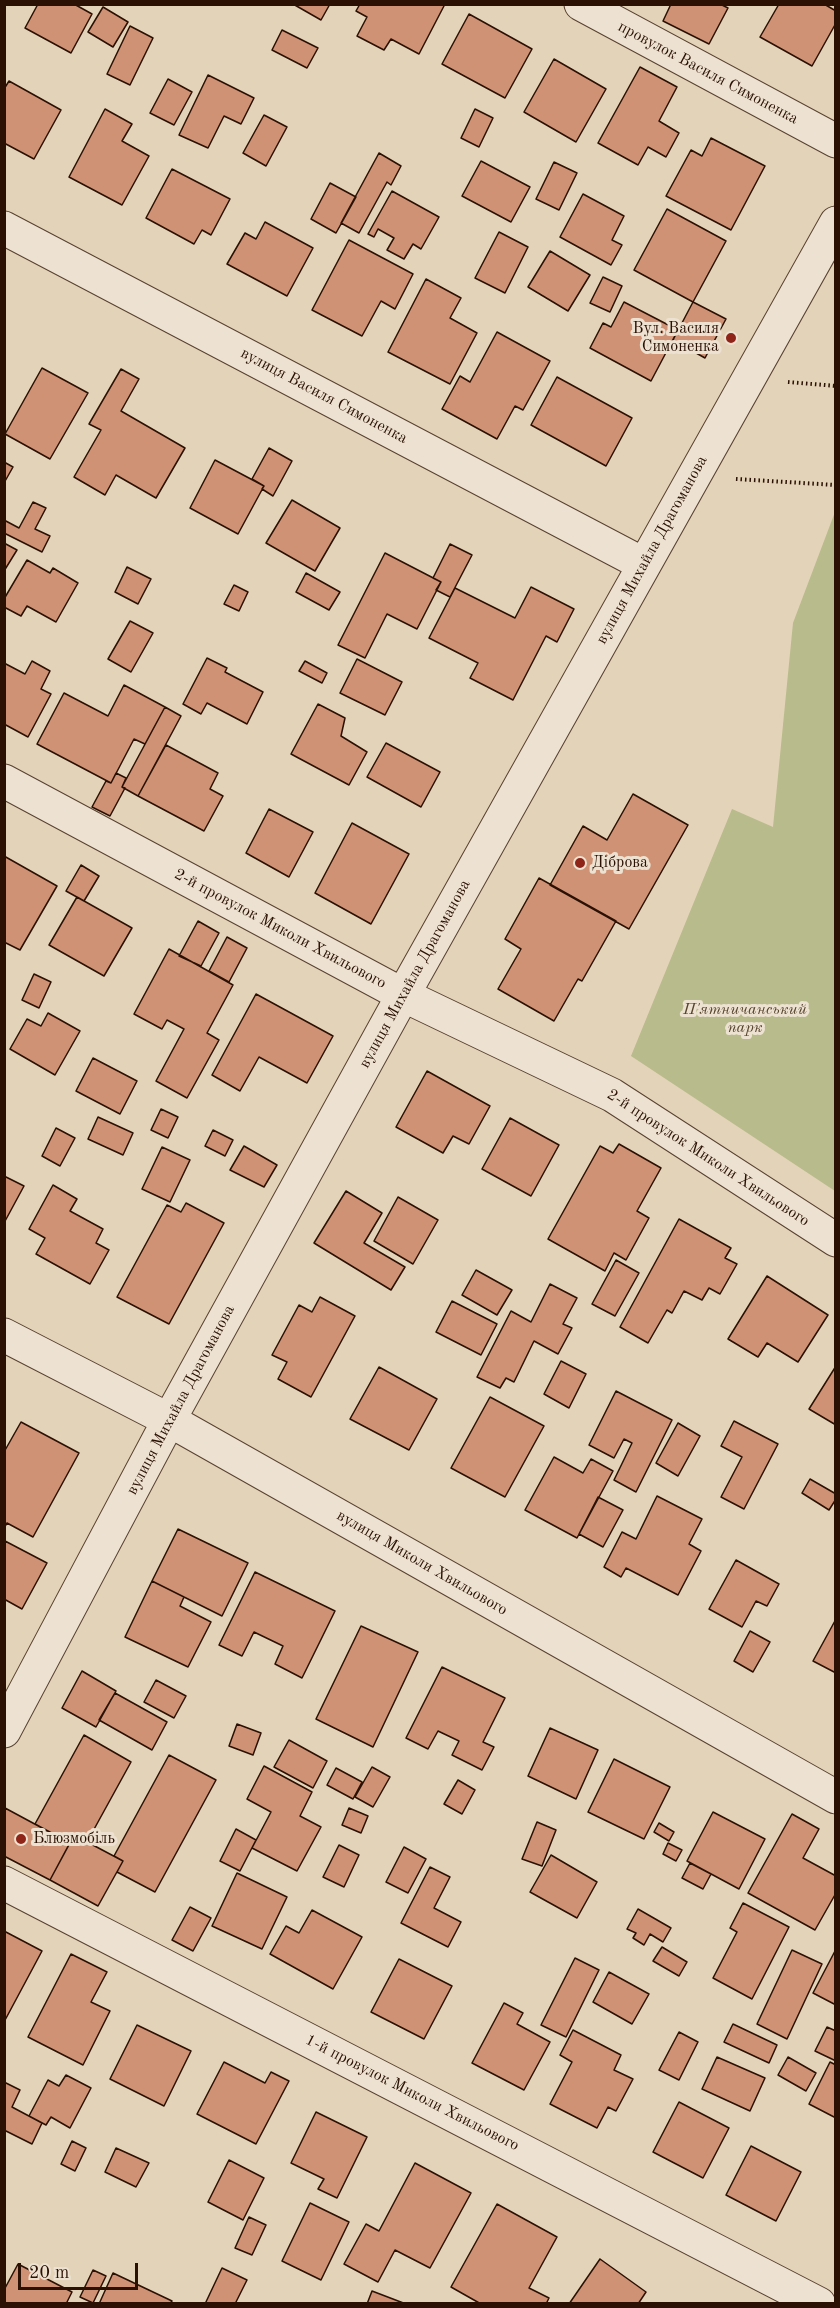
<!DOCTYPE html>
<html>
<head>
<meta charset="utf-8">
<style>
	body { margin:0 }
	#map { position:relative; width:840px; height:2308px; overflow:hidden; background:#e3d3b8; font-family:"Old Standard TT",serif }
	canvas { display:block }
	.frame { position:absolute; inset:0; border:6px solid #2b1004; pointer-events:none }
	.scale { position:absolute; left:18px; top:2263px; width:120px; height:27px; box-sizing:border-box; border:3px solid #2b1004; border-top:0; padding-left:8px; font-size:18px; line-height:21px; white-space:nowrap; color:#2b1004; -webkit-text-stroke:4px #ede2d1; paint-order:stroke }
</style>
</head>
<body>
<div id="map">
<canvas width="840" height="2308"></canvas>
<div class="frame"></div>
<div class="scale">20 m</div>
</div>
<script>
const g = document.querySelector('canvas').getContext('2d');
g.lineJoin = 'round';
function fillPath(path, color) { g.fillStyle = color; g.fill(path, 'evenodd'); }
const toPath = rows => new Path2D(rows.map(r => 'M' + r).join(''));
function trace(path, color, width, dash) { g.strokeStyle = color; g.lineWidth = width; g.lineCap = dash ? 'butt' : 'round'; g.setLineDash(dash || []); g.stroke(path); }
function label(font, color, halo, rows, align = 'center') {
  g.font = font + ' "Old Standard TT",serif'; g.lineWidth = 6; g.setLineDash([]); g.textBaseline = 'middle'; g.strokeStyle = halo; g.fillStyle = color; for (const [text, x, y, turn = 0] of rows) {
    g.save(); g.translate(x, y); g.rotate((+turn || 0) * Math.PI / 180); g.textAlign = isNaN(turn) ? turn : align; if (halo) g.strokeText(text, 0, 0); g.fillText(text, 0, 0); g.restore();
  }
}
const green = toPath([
	[835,512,835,1191,631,1056,732,809,773,827,793,623]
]);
const building = toPath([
	[38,4,74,4,92,14,71,53,25,28,38,4],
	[293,4,330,4,321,20,293,4],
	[360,4,445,4,419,54,391,39,384,50,357,36,367,17,356,11,360,4],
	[671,4,720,4,728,8,709,44,663,21,671,4],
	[779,4,824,4,836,11,836,23,812,66,760,37,779,4],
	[103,7,128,22,113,47,88,32,103,7],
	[469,14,532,49,505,98,442,64,469,14],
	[130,26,153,38,130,85,107,74,130,26],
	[282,30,318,48,307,68,272,50,282,30],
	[554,59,606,89,576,142,524,112,554,59],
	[640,67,677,87,659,121,679,133,666,157,648,147,638,165,598,143,640,67],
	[208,75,254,98,241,124,224,116,208,148,179,135,208,75],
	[168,79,192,92,174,125,150,113,168,79],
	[9,81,61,110,34,159,4,143,4,89,9,81],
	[105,109,132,124,122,141,149,156,122,205,69,177,105,109],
	[475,109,493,118,479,147,461,138,475,109],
	[264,115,287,127,266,166,243,153,264,115],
	[711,138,765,166,731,230,666,196,691,150,702,156,711,138],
	[379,153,401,166,391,185,387,182,359,233,341,223,379,153],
	[481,161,530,187,511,222,462,196,481,161],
	[554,162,577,173,559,210,536,199,554,162],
	[172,169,230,199,211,235,202,230,194,244,146,218,172,169],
	[330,183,356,197,336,233,311,219,330,183],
	[392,191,439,217,421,249,413,244,404,259,387,250,394,238,378,229,374,237,368,234,392,191],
	[583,194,624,216,612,240,622,245,611,265,560,237,583,194],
	[667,209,726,241,693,302,634,270,667,209],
	[265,222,313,248,287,296,227,264,245,233,256,239,265,222],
	[499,232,528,247,505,293,475,278,499,232],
	[349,240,413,274,395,309,381,301,362,336,312,310,349,240],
	[550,251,590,275,568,311,528,287,550,251],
	[603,277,622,286,610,312,590,303,603,277],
	[426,279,461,298,450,318,477,333,450,384,388,352,426,279],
	[624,302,678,330,651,381,590,348,603,323,611,327,624,302],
	[693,302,726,319,705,358,673,340,693,302],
	[497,332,550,361,523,410,515,406,497,439,442,409,460,376,470,382,497,332],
	[42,368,88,393,50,459,5,434,42,368],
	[121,369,139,379,121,411,185,448,156,498,116,475,105,495,74,477,101,430,89,424,121,369],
	[557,377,632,418,606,466,531,425,557,377],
	[269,448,292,461,273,496,262,489,264,486,252,479,269,448],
	[215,460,264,486,238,534,190,508,215,460],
	[4,462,13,467,4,483,4,462],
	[292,500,340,528,315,571,266,543,292,500],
	[33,502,46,508,35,529,50,536,42,552,4,533,4,520,19,528,33,502],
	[4,543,17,550,4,571,4,543],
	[450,544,472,555,450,597,436,590,441,582,433,578,450,544],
	[385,553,441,582,417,629,387,614,365,658,338,645,385,553],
	[27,560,50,573,53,568,78,583,56,622,27,606,21,616,4,607,4,599,27,560],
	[127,567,151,579,138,604,115,592,127,567],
	[306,573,340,592,329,610,296,592,306,573],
	[234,585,248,592,239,611,224,604,234,585],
	[531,587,574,609,557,642,546,636,513,700,470,678,478,663,429,638,455,588,515,618,531,587],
	[130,621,153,633,131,672,108,659,130,621],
	[207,658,227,668,225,672,263,692,247,724,207,703,201,714,183,704,207,658],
	[357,659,402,682,385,715,340,693,357,659],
	[32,661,50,671,41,689,51,694,28,737,4,724,4,663,25,674,32,661],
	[305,661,327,673,322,683,299,671,305,661],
	[124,685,165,707,145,744,134,739,111,783,37,744,64,693,108,716,124,685],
	[318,704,345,718,341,736,367,752,349,785,291,754,318,704],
	[165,707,181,716,138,796,122,787,165,707],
	[386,743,440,772,421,807,367,777,386,743],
	[166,745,218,773,210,789,223,796,204,831,138,796,166,745],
	[116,773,126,778,122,787,125,788,110,816,92,807,106,781,111,783,116,773],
	[633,794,688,825,629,929,550,885,583,826,607,840,633,794],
	[269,809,313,832,289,877,246,853,269,809],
	[352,823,409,854,371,924,315,893,352,823],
	[4,856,57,886,20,950,4,942,4,856],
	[81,865,99,876,84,901,66,891,81,865],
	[539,878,616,921,582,981,578,979,554,1021,498,989,521,949,505,939,539,878],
	[77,897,132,928,104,976,49,945,77,897],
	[198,921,219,933,201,966,179,956,198,921],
	[227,937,247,948,229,982,209,971,227,937],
	[169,949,233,985,207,1033,219,1040,187,1098,156,1081,184,1029,167,1020,162,1029,134,1014,169,949],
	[34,974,51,982,39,1008,22,1000,34,974],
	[256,994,333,1036,307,1083,259,1057,240,1091,212,1075,256,994],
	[48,1013,80,1031,55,1075,10,1049,27,1019,41,1026,48,1013],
	[93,1058,137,1081,120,1114,76,1091,93,1058],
	[427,1071,490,1106,469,1144,453,1136,443,1153,396,1127,427,1071],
	[161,1109,178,1117,168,1138,151,1130,161,1109],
	[98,1117,133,1133,123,1155,88,1139,98,1117],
	[510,1118,559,1145,531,1196,482,1169,510,1118],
	[56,1128,75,1138,60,1166,42,1156,56,1128],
	[213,1130,233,1140,225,1156,205,1146,213,1130],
	[619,1144,661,1168,637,1211,649,1218,626,1260,614,1253,605,1271,548,1239,600,1146,613,1153,619,1144],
	[244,1146,277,1165,264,1187,230,1170,244,1146],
	[162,1147,190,1160,170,1202,142,1189,162,1147],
	[4,1176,24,1186,4,1223,4,1176],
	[53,1185,77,1199,70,1211,103,1229,96,1243,109,1250,90,1284,36,1254,45,1238,29,1229,53,1185],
	[346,1191,382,1213,364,1243,405,1267,391,1290,314,1243,346,1191],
	[398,1197,438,1220,413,1264,374,1241,398,1197],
	[186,1203,224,1223,169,1324,117,1297,167,1205,181,1212,186,1203],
	[679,1219,731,1248,725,1258,737,1264,720,1294,709,1288,702,1300,684,1291,672,1313,667,1310,648,1343,620,1327,679,1219],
	[616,1260,639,1273,615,1316,592,1304,616,1260],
	[476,1270,512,1290,497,1315,462,1295,476,1270],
	[767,1276,828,1315,798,1362,767,1343,758,1357,728,1339,767,1276],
	[550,1284,577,1298,563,1324,572,1328,558,1354,534,1341,514,1382,506,1378,500,1388,477,1377,511,1311,531,1322,550,1284],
	[320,1297,355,1316,311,1397,278,1379,287,1362,272,1355,299,1305,312,1312,320,1297],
	[452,1301,497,1324,481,1355,436,1332,452,1301],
	[561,1361,586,1374,569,1408,544,1394,561,1361],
	[836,1366,836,1425,809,1409,836,1366],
	[379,1367,437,1399,409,1450,350,1419,379,1367],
	[616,1391,672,1420,636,1492,614,1480,632,1443,624,1439,614,1458,589,1445,616,1391],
	[490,1397,544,1426,505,1497,451,1468,490,1397],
	[734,1421,778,1444,744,1509,721,1497,742,1457,721,1446,734,1421],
	[21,1422,79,1453,33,1537,7,1523,4,1528,4,1452,21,1422],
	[678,1423,700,1436,678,1476,656,1463,678,1423],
	[554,1457,583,1473,591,1459,613,1471,577,1538,525,1510,554,1457],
	[810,1479,836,1494,836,1499,829,1510,802,1493,810,1479],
	[657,1496,702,1519,689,1544,701,1551,678,1595,626,1568,621,1577,604,1567,622,1532,636,1539,657,1496],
	[598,1497,623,1510,603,1547,579,1534,598,1497],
	[178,1529,248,1563,222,1616,152,1581,178,1529],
	[5,1541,47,1563,22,1609,4,1599,5,1541],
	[736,1560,779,1584,767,1606,756,1601,742,1627,709,1609,736,1560],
	[255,1572,335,1611,302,1678,275,1664,283,1646,254,1632,242,1656,219,1645,255,1572],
	[152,1581,184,1597,180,1606,211,1622,188,1667,125,1637,152,1581],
	[836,1619,836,1673,813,1661,836,1619],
	[361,1626,418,1652,373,1747,316,1719,361,1626],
	[750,1631,770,1642,753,1672,734,1661,750,1631],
	[442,1667,505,1698,483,1742,494,1747,482,1770,452,1755,459,1741,438,1731,428,1749,406,1738,442,1667],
	[82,1671,116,1691,96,1727,62,1708,82,1671],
	[156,1680,186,1696,174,1718,144,1702,156,1680],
	[115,1693,167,1722,152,1750,99,1720,115,1693],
	[237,1724,261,1733,253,1755,229,1746,237,1724],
	[550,1728,598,1750,576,1799,528,1776,550,1728],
	[84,1735,131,1762,87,1842,74,1835,70,1843,35,1824,84,1735],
	[289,1740,327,1761,313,1788,274,1767,289,1740],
	[169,1755,216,1780,155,1892,117,1872,123,1861,114,1856,169,1755],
	[614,1759,670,1787,644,1839,588,1812,614,1759],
	[264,1766,312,1792,300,1816,321,1827,297,1871,252,1848,271,1812,247,1799,264,1766],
	[372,1767,390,1777,373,1807,355,1797,372,1767],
	[336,1768,362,1782,353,1799,327,1785,336,1768],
	[458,1780,475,1790,462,1814,444,1804,458,1780],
	[5,1808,70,1843,50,1880,4,1856,5,1808],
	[349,1808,368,1816,361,1833,342,1825,349,1808],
	[713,1812,765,1839,739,1889,687,1861,713,1812],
	[792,1814,819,1829,803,1858,836,1876,836,1893,815,1930,748,1893,792,1814],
	[537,1822,556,1830,542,1866,522,1859,537,1822],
	[659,1823,674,1832,669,1841,654,1832,659,1823],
	[236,1829,256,1840,240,1871,220,1861,236,1829],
	[74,1835,123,1861,98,1906,50,1880,74,1835],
	[668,1843,682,1850,676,1861,663,1854,668,1843],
	[339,1845,359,1855,344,1887,323,1877,339,1845],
	[404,1847,426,1859,408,1893,386,1882,404,1847],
	[551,1855,597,1882,577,1918,530,1892,551,1855],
	[690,1863,711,1874,703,1889,682,1878,690,1863],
	[430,1867,450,1877,434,1908,461,1922,448,1947,401,1923,430,1867],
	[237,1873,287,1897,262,1949,212,1926,237,1873],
	[743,1903,789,1927,752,1999,713,1978,737,1932,730,1928,743,1903],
	[190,1907,211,1918,193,1951,172,1940,190,1907],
	[638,1909,671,1928,663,1942,650,1934,644,1945,633,1938,636,1933,627,1929,638,1909],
	[312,1910,362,1937,333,1989,270,1954,286,1926,299,1933,312,1910],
	[4,1931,42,1951,4,2022,4,1931],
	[662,1947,687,1962,679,1976,653,1961,662,1947],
	[792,1950,822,1964,787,2039,757,2024,792,1950],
	[835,1951,836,1951,836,2005,813,1993,835,1951],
	[71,1954,107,1972,91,2002,110,2011,83,2065,28,2037,71,1954],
	[575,1958,599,1970,566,2037,541,2025,575,1958],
	[399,1959,452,1986,424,2039,371,2012,399,1959],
	[609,1972,649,1994,632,2024,593,2002,609,1972],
	[504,2003,523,2013,517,2024,550,2042,524,2090,472,2063,504,2003],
	[733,2024,777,2045,769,2063,724,2042,733,2024],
	[137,2025,191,2051,164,2106,110,2079,137,2025],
	[827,2027,836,2031,836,2061,815,2051,827,2027],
	[573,2030,621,2055,614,2070,633,2079,616,2111,608,2107,597,2128,550,2104,572,2062,560,2055,573,2030],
	[679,2032,698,2042,679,2080,659,2070,679,2032],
	[717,2057,765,2078,750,2111,702,2089,717,2057],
	[788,2057,816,2073,806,2091,778,2075,788,2057],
	[224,2062,265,2083,271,2072,289,2081,256,2144,197,2114,224,2062],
	[830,2062,836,2065,836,2118,809,2104,830,2062],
	[66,2075,91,2088,70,2128,51,2117,46,2125,29,2116,48,2080,59,2086,66,2075],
	[4,2082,20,2090,12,2107,42,2123,32,2144,4,2130,4,2082],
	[679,2102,729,2128,703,2178,653,2152,679,2102],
	[316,2112,367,2137,337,2198,318,2189,324,2179,291,2163,316,2112],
	[72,2141,86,2148,75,2171,61,2164,72,2141],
	[751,2146,801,2172,776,2221,726,2195,751,2146],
	[116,2148,149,2163,136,2187,105,2172,116,2148],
	[229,2160,264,2178,243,2220,208,2202,229,2160],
	[415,2163,471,2193,430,2268,395,2250,378,2282,344,2264,366,2224,379,2231,415,2163],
	[310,2203,349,2222,321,2280,282,2261,310,2203],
	[497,2204,557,2237,529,2288,549,2298,546,2304,481,2304,451,2287,497,2204],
	[249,2217,266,2225,252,2255,235,2248,249,2217],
	[600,2259,646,2292,638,2304,569,2304,600,2259],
	[18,2264,72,2292,66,2304,4,2304,4,2290,18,2264],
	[222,2268,247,2280,235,2304,205,2304,222,2268],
	[93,2270,106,2276,93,2303,80,2297,93,2270],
	[113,2273,172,2301,170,2304,99,2304,113,2273],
	[372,2291,406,2304,367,2304,372,2291]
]);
const path = toPath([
	[788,382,836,386],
	[736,479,836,485]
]);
const minor = toPath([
	[581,4,836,141],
	[4,228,643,564],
	[4,781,403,995,612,1095,836,1240],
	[4,1335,169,1420,836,1797],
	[4,1731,169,1420,403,995,836,223],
	[4,1883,819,2304]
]);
const markers = [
	[731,338,6,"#8f2418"],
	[580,863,6,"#8f2418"],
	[21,1839,6,"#8f2418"]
];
const streetNames = [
	["провулок Василя Симоненка",708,73,28],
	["вулиця Василя Симоненка",324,396,28],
	["вулиця Михайла Драгоманова",652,550,-61],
	["2-й провулок Миколи Хвильового",280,929,28],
	["вулиця Михайла Драгоманова",415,974,-61],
	["2-й провулок Миколи Хвильового",708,1158,33],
	["вулиця Михайла Драгоманова",181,1400,-62],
	["вулиця Миколи Хвильового",422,1563,30],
	["1-й провулок Миколи Хвильового",412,2093,27]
];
const poiNames = [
	["Вул. Василя",719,329,"right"],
	["Симоненка",719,347,"right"],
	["Діброва",592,863],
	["Блюзмобіль",33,1839]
];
const parkNames = [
	["П'ятничанський",745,1010],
	["парк",745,1028]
];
fillPath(green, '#b8bb8b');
fillPath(building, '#cf9274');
trace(building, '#2b1004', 1.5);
trace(minor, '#594131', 35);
trace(path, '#2b1004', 4, [1.5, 3]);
trace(minor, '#ede2d1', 33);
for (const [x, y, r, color] of markers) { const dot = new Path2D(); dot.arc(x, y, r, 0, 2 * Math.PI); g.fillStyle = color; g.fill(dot); trace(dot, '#ede2d1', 2); }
label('16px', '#2b1004', '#ede2d1', streetNames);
label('16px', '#2b1004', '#ede2d1', poiNames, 'left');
label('italic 16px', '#55432c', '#ede2d1', parkNames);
</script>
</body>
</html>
